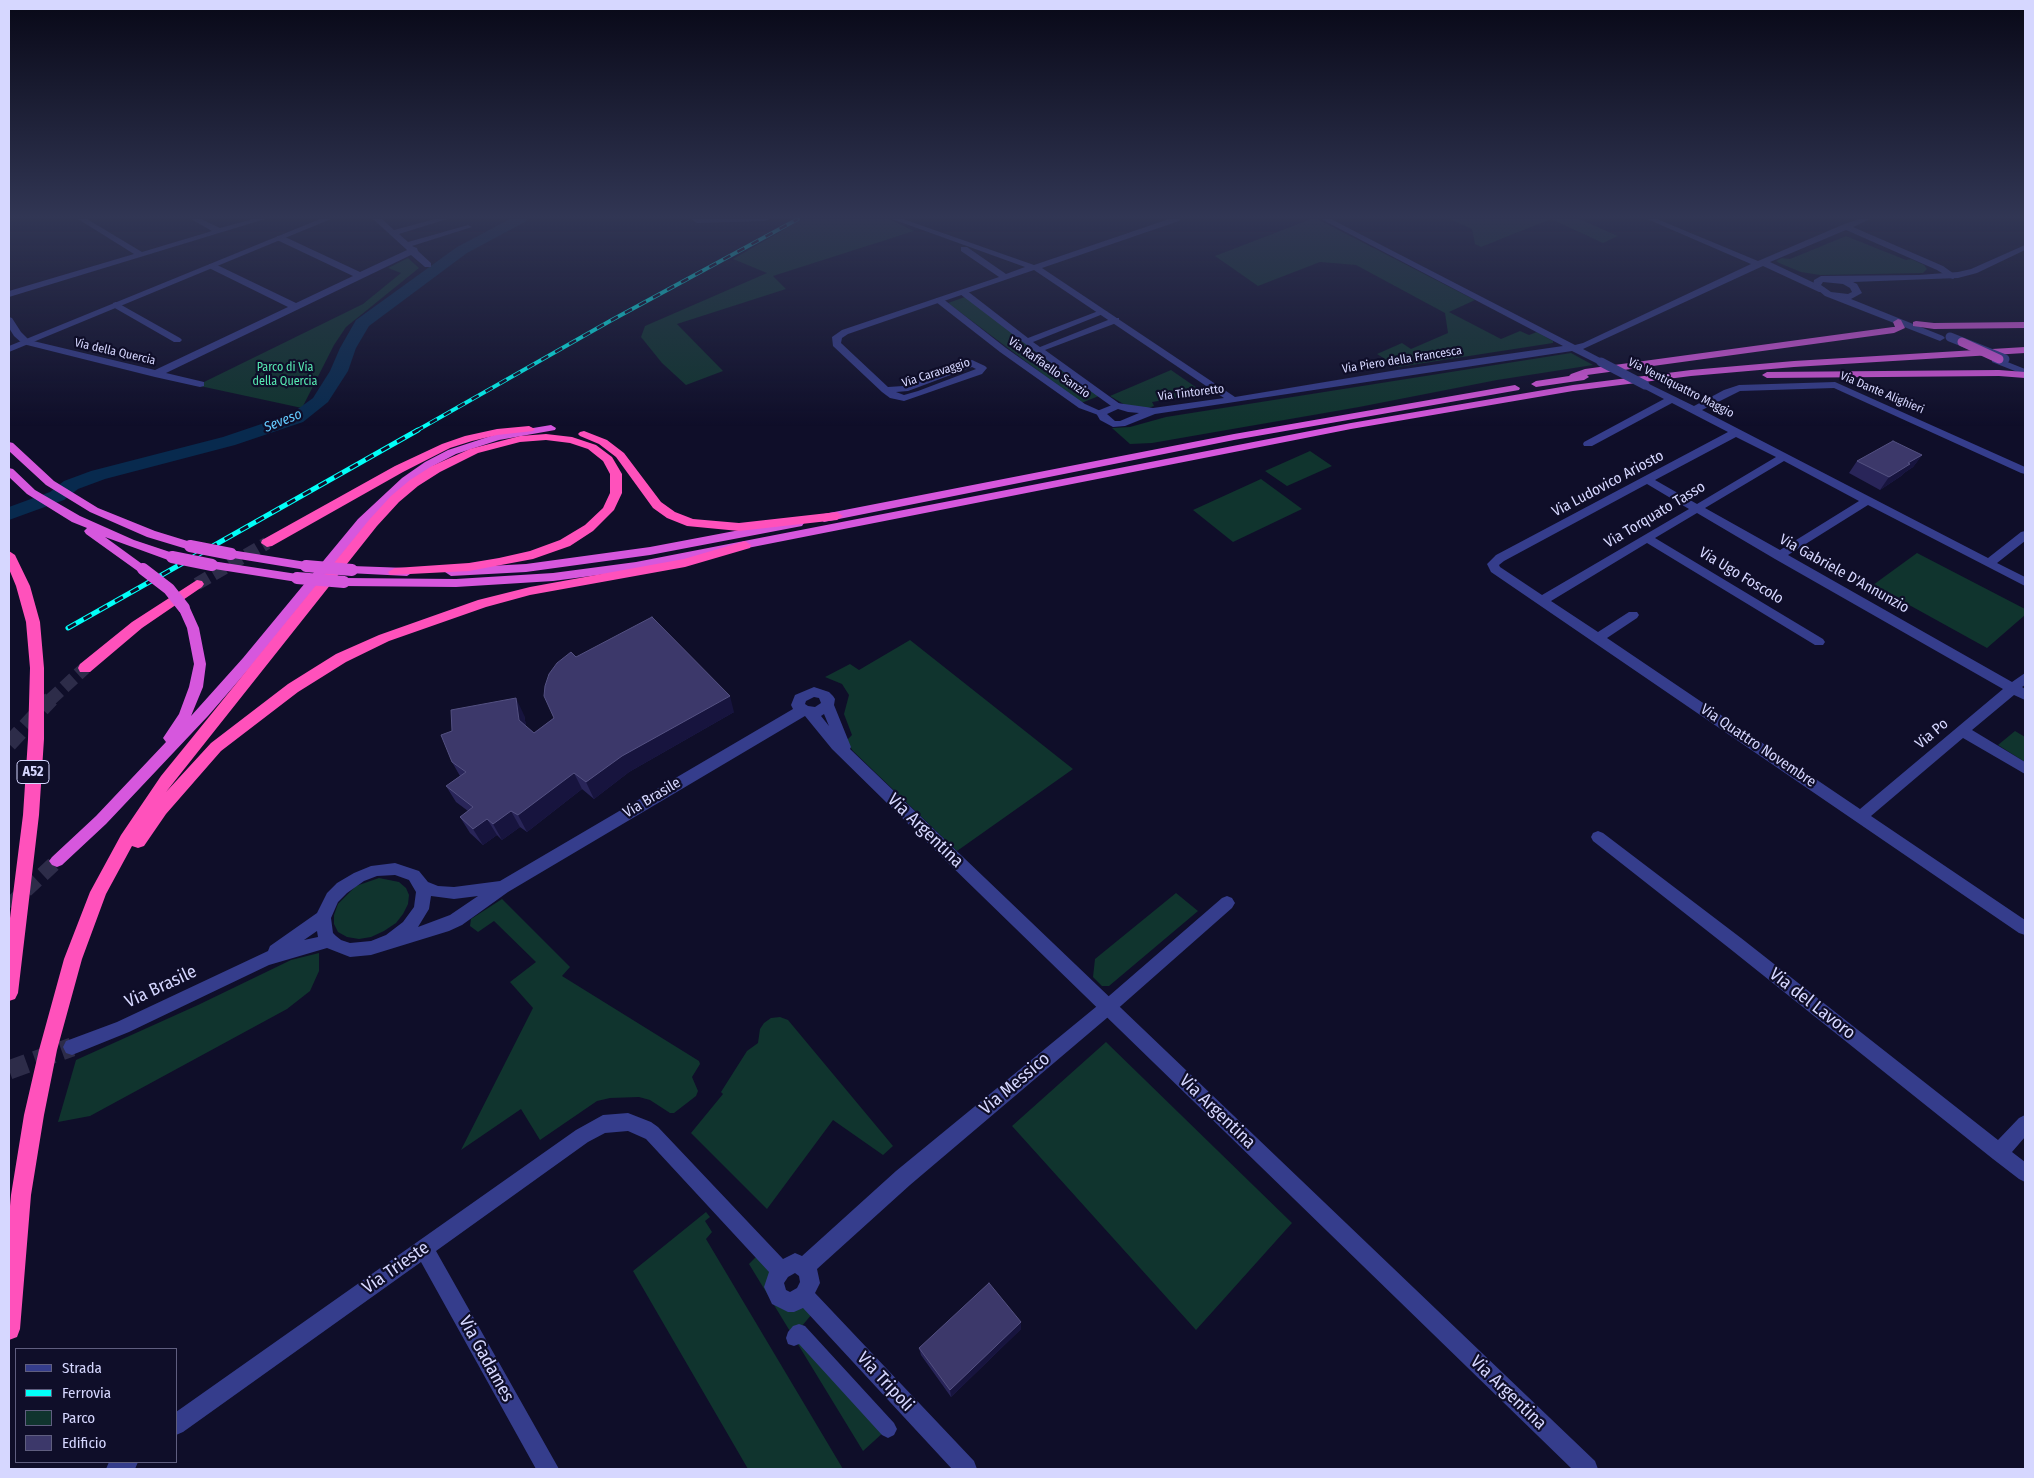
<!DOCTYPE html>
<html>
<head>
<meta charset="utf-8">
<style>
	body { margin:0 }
	#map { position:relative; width:2034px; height:1478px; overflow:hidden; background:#0f0e29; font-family:"Fira Sans Condensed",sans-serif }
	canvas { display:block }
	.frame { position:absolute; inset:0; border:10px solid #d6d7ff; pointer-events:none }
	.legend { position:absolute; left:15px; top:1348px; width:162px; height:115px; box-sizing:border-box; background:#0f0e29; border:1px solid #5f5e7f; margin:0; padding:6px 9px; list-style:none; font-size:15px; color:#d6d7ff }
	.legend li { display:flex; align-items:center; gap:10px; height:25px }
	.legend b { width:25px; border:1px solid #5f5e7f }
</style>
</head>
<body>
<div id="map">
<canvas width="2034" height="1478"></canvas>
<div class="frame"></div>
<ul class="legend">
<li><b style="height:6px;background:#353d8c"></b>Strada</li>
<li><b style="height:6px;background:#02fff8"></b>Ferrovia</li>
<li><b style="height:14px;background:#10342e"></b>Parco</li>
<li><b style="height:14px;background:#3c386a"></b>Edificio</li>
</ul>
</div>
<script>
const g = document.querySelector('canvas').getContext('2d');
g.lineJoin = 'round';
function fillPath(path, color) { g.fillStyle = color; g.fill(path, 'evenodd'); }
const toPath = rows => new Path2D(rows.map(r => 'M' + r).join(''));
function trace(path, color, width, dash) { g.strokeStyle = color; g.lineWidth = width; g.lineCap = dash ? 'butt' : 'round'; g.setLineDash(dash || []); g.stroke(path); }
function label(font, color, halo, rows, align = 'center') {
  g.font = font + ' "Fira Sans Condensed",sans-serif'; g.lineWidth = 4.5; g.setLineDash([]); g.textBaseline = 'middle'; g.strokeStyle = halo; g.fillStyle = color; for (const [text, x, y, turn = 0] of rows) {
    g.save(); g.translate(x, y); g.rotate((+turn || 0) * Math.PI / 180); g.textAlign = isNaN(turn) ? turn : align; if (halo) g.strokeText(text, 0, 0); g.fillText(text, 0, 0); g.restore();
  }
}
const green = toPath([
	[802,219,889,219,914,231,773,276,786,289,677,324,723,371,686,385,662,363,641,337,645,326,767,273,733,259],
	[1311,219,1317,219,1475,300,1449,312,1501,339,1520,331,1529,335,1537,332,1553,341,1553,343,1398,367,1377,354,1402,343,1411,349,1448,333,1445,313,1356,265,1320,262,1258,286,1215,256],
	[1450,219,1579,219,1618,236,1603,243,1551,219,1481,247,1475,244,1472,229],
	[1846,236,1906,260,1911,259,1924,265,1927,269,1923,273,1820,275,1801,272,1779,263,1776,261,1782,258,1790,259],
	[408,258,419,268,346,327,334,345,302,408,200,386,204,382,363,304,401,273,388,268],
	[965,297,1099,396,1081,403,948,303],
	[1571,353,1593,365,1497,380,1359,407,1152,443,1130,444,1112,428,1130,427,1166,417],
	[1171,370,1197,388,1194,395,1152,402,1154,406,1145,409,1127,406,1110,396],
	[1310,451,1332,466,1287,486,1265,471],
	[1261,479,1302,509,1233,542,1193,510],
	[1917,553,2025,609,2025,615,1987,648,1873,585],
	[910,640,1073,769,957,851,853,751,846,741,852,735,844,714,849,695,842,684,825,677,850,664,859,670],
	[2015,731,2025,737,2025,762,1998,745],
	[379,878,399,882,406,888,409,895,408,904,403,914,396,923,384,931,371,937,359,939,347,937,338,932,334,924,334,915,338,904,356,886],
	[1176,893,1198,911,1109,986,1102,986,1093,977,1095,959],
	[502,899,570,967,562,976,699,1061,700,1064,692,1077,698,1091,696,1096,674,1113,670,1113,650,1100,639,1097,610,1098,597,1101,540,1140,521,1109,461,1150,533,1008,510,982,536,962,494,921,478,932,470,926,471,919],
	[319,953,319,971,310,991,287,1009,90,1116,58,1122,76,1060,198,1005,291,960],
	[780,1017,788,1020,893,1146,883,1155,833,1120,767,1209,691,1133,723,1094,721,1092,747,1051,758,1043,760,1029,764,1023,771,1018],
	[1106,1042,1292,1223,1196,1330,1012,1126],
	[706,1212,710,1217,705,1221,712,1232,706,1239,843,1469,748,1469,633,1271],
	[757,1256,768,1268,770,1276,812,1314,796,1333,885,1431,863,1451,749,1264]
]);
const river = toPath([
	[510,219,527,219,525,222,467,253,369,326,356,348,348,371,328,402,303,422,235,445,105,479,78,489,64,500,9,520,9,507,50,492,64,481,91,471,223,437,291,414,313,398,330,371,340,348,356,320,457,247,510,219]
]);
const tertiaryTunnel = toPath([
	[9,1070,72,1047]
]);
const trunkTunnel = toPath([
	[9,906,57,861]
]);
const motorwayTunnelFar1 = toPath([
	[197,584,267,543],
	[50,700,85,668]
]);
const motorwayTunnel = toPath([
	[9,744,51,699]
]);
const pedestrian = toPath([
	[960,290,966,290,1028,338,1101,310,1108,312,1033,342,1040,347,1113,318,1119,318,1119,322,1045,350,1120,404,1120,408,1114,408,1036,352,960,294,960,290],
	[936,298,942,298,1006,348,1085,404,1105,413,1101,416,1079,408,1000,352,936,302,936,298],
	[799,1324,805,1326,894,1423,897,1429,894,1435,888,1438,882,1435,799,1344,794,1346,788,1344,786,1338,788,1332,793,1326,799,1324]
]);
const minor = toPath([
	[78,219,87,219,142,252,212,231,191,219,201,219,220,228,253,219,265,219,9,297,9,291,134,254,78,219],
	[373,219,382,219,394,230,435,219,447,219,399,234,408,242,468,225,472,227,412,246,417,248,418,251,431,263,431,267,425,267,411,255,166,373,204,382,204,386,200,387,155,377,23,344,14,336,9,328,9,317,12,318,21,332,29,340,155,370,288,307,209,268,209,264,215,264,296,303,353,276,277,240,277,236,283,236,360,272,407,250,373,219],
	[691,219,769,219,765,221,697,223,691,219],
	[892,219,903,219,1034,265,1169,219,1180,219,1179,221,1042,268,1235,397,1397,370,1563,346,1321,219,1331,219,1575,345,1583,343,1751,264,1647,219,1657,219,1758,261,1842,225,1859,219,1870,219,1853,227,1943,266,1957,276,1953,279,1950,278,1937,270,1846,230,1770,262,1825,288,1825,292,1819,292,1763,266,1583,349,1604,360,1604,364,1598,364,1572,351,1155,414,1125,426,1113,427,1100,420,1096,413,1097,411,1117,403,1153,408,1224,398,1034,270,848,334,842,338,841,343,888,387,903,386,972,360,985,366,987,368,982,374,904,401,890,398,882,392,833,346,832,337,842,330,999,277,961,251,961,247,967,247,1006,274,1025,267,892,219],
	[972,367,976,369,918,391,904,395,896,392,908,391,972,367],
	[1118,409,1128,412,1139,413,1120,421,1115,421,1107,414,1118,409],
	[116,302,180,338,182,340,180,342,174,342,113,307,113,303,116,302],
	[1645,382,1694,406,1724,390,1739,385,1835,382,2025,467,2025,474,2021,473,1834,388,1740,391,1702,410,1988,558,2021,532,2025,531,2025,541,1997,563,2025,577,2025,586,1868,505,1788,555,2012,682,2025,673,2025,685,2022,687,2025,689,2025,700,2014,695,1972,730,2025,762,2025,774,1963,738,1871,816,2025,920,2025,935,2019,933,1491,572,1487,564,1496,555,1728,432,1672,403,1592,446,1584,446,1583,444,1584,442,1664,399,1641,387,1641,383,1645,382],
	[1736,437,1776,457,1697,504,1655,480,1736,437],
	[1784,461,1859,501,1780,550,1705,508,1784,461],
	[1647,484,1689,509,1542,595,1500,567,1499,565,1504,561,1647,484],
	[1697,513,1775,559,2003,689,1860,809,1607,638,1637,618,1639,615,1637,612,1629,612,1598,632,1551,601,1647,543,1815,645,1823,645,1825,642,1823,639,1655,538,1697,513],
	[1598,831,1603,833,1741,938,1998,1140,2019,1118,2025,1115,2025,1137,2012,1152,2025,1162,2025,1182,2019,1179,1993,1159,1729,948,1593,841,1591,837,1593,833,1598,831],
	[1227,896,1232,898,1235,903,1232,908,1114,1012,910,1185,817,1269,820,1283,815,1293,974,1461,977,1469,952,1469,803,1308,794,1312,788,1312,772,1304,764,1287,769,1272,646,1139,628,1131,605,1133,588,1142,436,1251,559,1469,536,1469,421,1262,183,1432,176,1435,176,1412,576,1130,603,1115,628,1113,651,1122,658,1127,783,1259,795,1253,802,1256,896,1171,1102,1002,1222,898,1227,896],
	[795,1273,799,1276,800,1282,797,1288,790,1292,786,1290,784,1283,788,1277,795,1273],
	[109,1462,138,1462,135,1469,106,1469,109,1462]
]);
const tertiary = toPath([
	[320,219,331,219,9,352,9,346,320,219],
	[2025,245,2025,250,1977,273,1958,278,1853,282,1857,284,1862,293,1851,299,1943,336,1945,338,1940,341,1825,296,1813,286,1814,280,1821,276,1919,275,1958,272,1971,269,2025,245],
	[1823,282,1843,284,1850,288,1852,292,1848,294,1831,292,1821,285,1823,282],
	[1995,357,2025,369,2025,375,1992,362,1992,358,1995,357],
	[814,687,829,692,833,696,835,699,834,705,851,747,850,749,1595,1461,1598,1469,1572,1469,944,859,832,749,805,716,508,892,462,925,449,931,371,955,350,957,327,948,269,965,129,1032,72,1055,66,1053,63,1047,66,1041,117,1022,268,951,270,946,317,913,327,893,337,883,354,873,371,866,395,863,419,871,428,882,438,886,454,887,500,881,793,709,791,705,795,695,814,687],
	[814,697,819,698,821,703,815,707,808,706,805,704,806,701,814,697],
	[824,714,829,726,821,716,824,714],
	[395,875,409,880,416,892,414,907,403,922,386,935,371,941,350,943,341,940,336,936,333,933,331,918,338,902,347,893,364,881,377,876,395,875],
	[431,896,454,899,478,896,450,915,418,927,429,909,431,896],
	[317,931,318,937,304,940,317,931]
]);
const trunk = toPath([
	[1898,319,1901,320,1905,328,1894,333,1587,375,1589,377,1584,380,1536,387,1531,384,1536,381,1569,376,1571,374,1585,369,1893,327,1895,327,1893,322,1898,319],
	[1916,321,1934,323,2025,322,2025,328,1934,329,1913,326,1913,322,1916,321],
	[2025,347,2025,353,1794,367,1691,376,1573,391,1351,429,636,570,553,581,456,587,344,586,338,582,344,578,456,579,553,573,636,562,1351,423,1573,385,1691,370,1794,361,2025,347],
	[1999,370,2025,372,2025,378,1999,376,1767,378,1762,375,1767,372,1999,370],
	[1515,385,1520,388,1519,390,1234,440,824,522,818,518,824,514,1234,434,1515,385],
	[551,425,556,428,555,430,499,440,456,454,433,466,389,500,366,525,253,664,208,716,106,824,62,865,57,867,52,865,49,861,52,857,96,816,166,742,163,738,179,714,189,687,194,664,187,628,178,608,180,605,188,605,190,608,199,628,206,664,203,687,191,716,243,658,358,519,402,478,425,462,448,450,497,434,551,425],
	[9,442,13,443,54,481,98,508,155,531,194,543,196,546,190,550,147,537,90,512,46,485,9,451,9,442],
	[9,468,13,469,35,490,80,516,134,540,176,554,178,557,176,560,168,560,105,537,149,569,143,573,139,572,86,534,84,531,87,528,72,522,27,494,9,477,9,468],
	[798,519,804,523,802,526,650,555,526,572,451,576,445,572,451,568,526,564,650,547,798,519],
	[231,550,306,562,312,566,306,570,227,557,225,554,227,551,231,550],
	[212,561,297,574,303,578,297,582,208,568,206,565,212,561],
	[352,566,407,568,413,572,407,576,348,573,346,570,348,567,352,566]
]);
const motorway = toPath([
	[529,426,535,429,533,431,497,435,472,441,450,448,403,472,272,546,267,547,261,543,262,540,395,466,442,444,465,436,497,429,529,426],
	[584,431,607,440,624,453,661,502,675,512,693,519,739,523,837,512,843,516,837,520,739,531,687,526,667,518,653,508,616,457,599,444,580,436,578,434,580,432,584,431],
	[546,434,572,437,596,445,612,457,622,474,622,493,614,510,593,531,570,546,533,559,469,571,390,575,388,572,395,568,469,563,499,558,530,551,560,540,585,525,603,508,610,493,610,474,603,461,588,449,570,443,546,440,520,442,478,453,440,472,418,486,399,502,377,526,166,792,211,743,288,684,336,654,379,635,478,600,530,587,684,559,745,541,751,545,750,548,685,567,530,595,486,607,389,641,346,662,298,692,221,751,166,814,144,846,138,848,132,846,106,894,82,959,57,1050,44,1115,31,1195,20,1329,17,1337,9,1340,9,1217,11,1195,24,1115,39,1050,64,959,90,892,121,835,161,776,369,520,391,496,410,480,432,466,470,449,520,436,546,434],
	[9,551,15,555,30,586,40,622,44,668,44,739,39,815,18,993,15,999,9,1001,9,926,23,815,28,739,30,668,26,622,16,586,9,569,9,551],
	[197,580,202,581,204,584,202,587,142,628,90,672,80,672,78,668,80,664,132,622,197,580]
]);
const railFar1 = toPath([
	[416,431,610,321,798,219]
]);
const rail = toPath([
	[68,628,418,430]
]);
const minorBridge = toPath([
	[1601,362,1645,385]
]);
const tertiaryBridge = toPath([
	[1950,337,2005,359]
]);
const trunkBridgeFar1 = toPath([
	[1962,342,1999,359]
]);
const trunkBridge = toPath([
	[190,546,231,554],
	[172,557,212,565],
	[306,566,352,570],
	[143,569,169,589,184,608],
	[297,578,344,582]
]);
const wall = toPath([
	[1922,455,1913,467,1904,473,1901,476,1880,490,1849,473,1857,461],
	[576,657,734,712,629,772,594,799,582,789,527,832,520,827,502,840,497,835,483,845,470,833,460,817,468,811,456,802,446,786,460,776,452,762,524,715,526,726,534,733,554,718],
	[1021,1329,951,1397,921,1355,919,1348]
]);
const shadedWall = toPath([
	[1922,455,1913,467,1904,473,1901,476,1880,490,1889,477,1908,463],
	[730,696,734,712,629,772,594,799,586,782,622,756],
	[516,698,524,715,528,737,519,720],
	[574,773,582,789,527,832,518,815],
	[511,811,520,827,502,840,493,824],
	[487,819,497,835,483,845,473,829],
	[1021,1322,1021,1329,951,1397,950,1390]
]);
const building = toPath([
	[1893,441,1922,455,1908,463,1910,464,1889,477,1857,461,1893,441],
	[652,617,730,696,622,756,586,782,574,773,518,815,511,811,493,824,487,819,473,829,460,817,473,807,446,786,466,772,452,762,441,735,452,731,451,710,516,698,519,720,534,733,554,718,544,696,545,686,549,674,557,663,571,652,576,657,652,617],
	[989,1283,1021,1322,950,1390,919,1348,989,1283]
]);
const farStreetnames = [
	["Via della Quercia",115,352,13],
	["Via Piero della Francesca",1402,360,-9],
	["Via Raffaello Sanzio",1049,368,35],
	["Via Caravaggio",936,373,-18],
	["Via Ventiquattro Maggio",1681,388,27],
	["Via Tintoretto",1191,393,-7],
	["Via Dante Alighieri",1882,393,23]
];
const farParknames = [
	["Parco di Via",285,368],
	["della Quercia",285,382]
];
const farWaternames = [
	["Seveso",283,421,-22]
];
const shields = [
	[33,772,32]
];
const shieldNames = [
	["A52",33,772]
];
const streetNames = [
	["Via Ludovico Ariosto",1608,484,-28],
	["Via Torquato Tasso",1655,515,-31],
	["Via Gabriele D'Annunzio",1844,574,29],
	["Via Ugo Foscolo",1741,576,31],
	["Via Po",1932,734,-40],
	["Via Quattro Novembre",1758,746,34],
	["Via Brasile",652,798,-31]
];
const nearStreetnames = [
	["Via Argentina",925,831,44],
	["Via Brasile",161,987,-25],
	["Via del Lavoro",1812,1004,38],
	["Via Messico",1015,1084,-40],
	["Via Argentina",1217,1112,44],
	["Via Trieste",396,1268,-35],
	["Via Gadames",486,1359,61],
	["Via Tripoli",885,1382,47],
	["Via Argentina",1508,1393,44]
];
fillPath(green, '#10342e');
fillPath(river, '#082a4e');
trace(tertiaryTunnel, '#2d2c49', 19, [19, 9]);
trace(trunkTunnel, '#2d2c49', 15, [15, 8]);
trace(motorwayTunnelFar1, '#2d2c49', 13, [13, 6]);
trace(motorwayTunnel, '#2d2c49', 16, [16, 8]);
fillPath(pedestrian, '#353d8c');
fillPath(minor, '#353d8c');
fillPath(tertiary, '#353d8c');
fillPath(trunk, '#d657dd');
fillPath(motorway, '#ff51bb');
trace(railFar1, '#02fff8', 4);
trace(rail, '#02fff8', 5);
trace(railFar1, '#0f0e29', 2.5, [8]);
trace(rail, '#0f0e29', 3, [9]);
trace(minorBridge, '#353d8c', 9);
trace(tertiaryBridge, '#353d8c', 9);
trace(trunkBridgeFar1, '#d657dd', 9);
trace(trunkBridge, '#d657dd', 12);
fillPath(wall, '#292559');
fillPath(shadedWall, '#17143e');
fillPath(building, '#3c386a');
trace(building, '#545182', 1);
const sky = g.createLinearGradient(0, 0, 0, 426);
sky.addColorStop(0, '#080817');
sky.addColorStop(0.51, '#313654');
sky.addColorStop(1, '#31365400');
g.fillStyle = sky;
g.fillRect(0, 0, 2034, 426);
label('12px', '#d6d7ff', '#0f0e29', farStreetnames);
label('12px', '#57eab2', '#0f0e29', farParknames);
label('italic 14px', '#64cbff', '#0f0e29', farWaternames);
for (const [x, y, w] of shields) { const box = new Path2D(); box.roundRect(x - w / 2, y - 11.5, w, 23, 4); g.fillStyle = '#0f0e29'; g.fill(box); trace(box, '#d6d7ff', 1); }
label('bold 14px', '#d6d7ff', null, shieldNames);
label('15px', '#d6d7ff', '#0f0e29', streetNames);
label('18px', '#d6d7ff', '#0f0e29', nearStreetnames);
</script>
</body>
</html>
